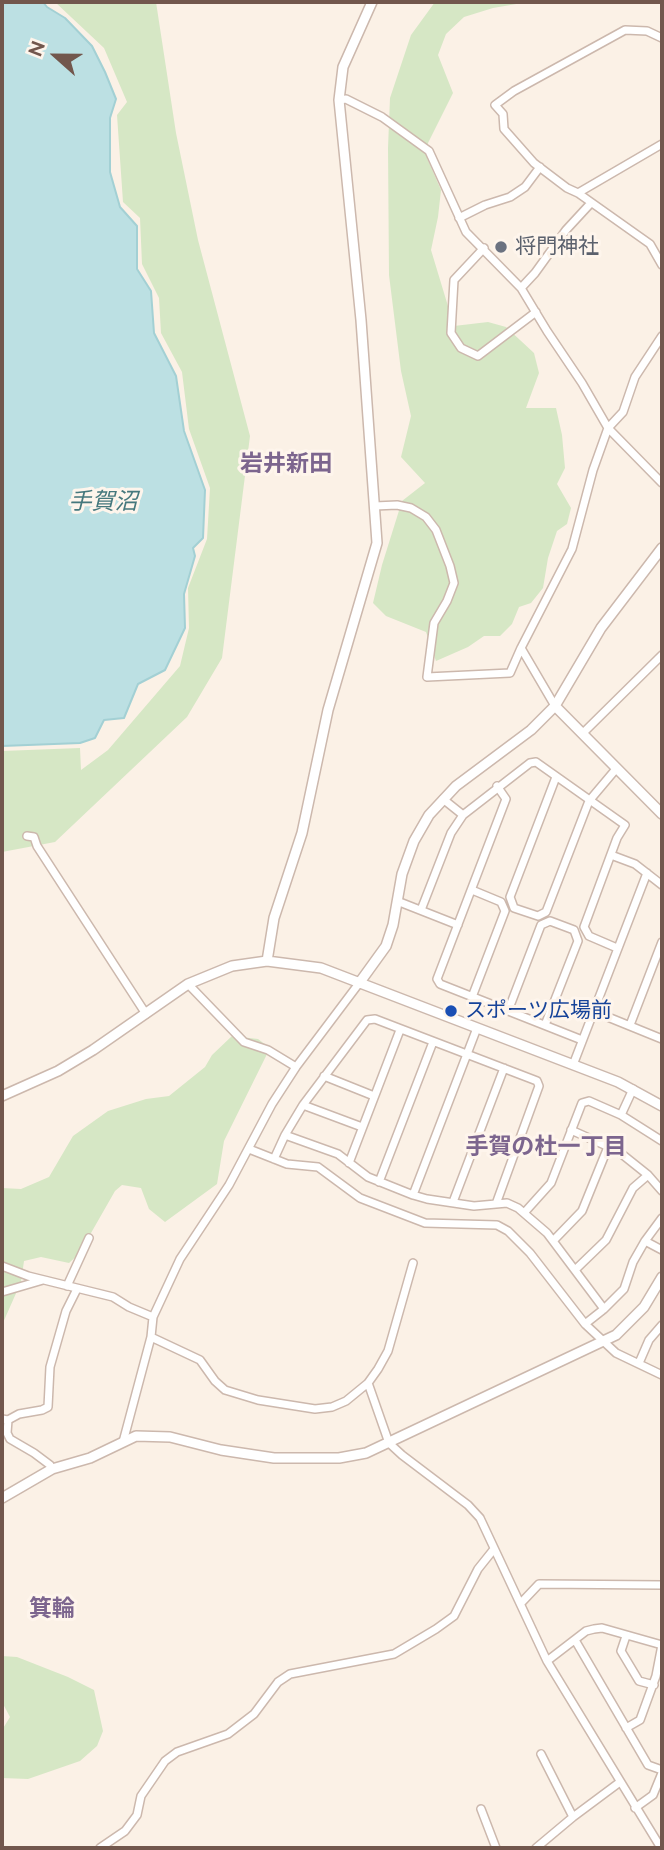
<!DOCTYPE html>
<html>
<head>
<meta charset="utf-8">
<style>
	body { margin:0 }
	#map { position:relative; width:664px; height:1850px; overflow:hidden; background:#fbf1e6; font-family:Raleway,sans-serif }
	canvas { display:block }
	.frame { position:absolute; inset:0; border:4px solid #72574d; pointer-events:none }
	.north { position:absolute; left:21px; top:21px; width:70px; height:70px; -webkit-text-stroke:5px #fef5ec; paint-order:stroke; rotate:291deg; font-size:19px; font-weight:700; line-height:28px; text-align:center; color:#72574d }
	.north::after { content:''; display:block; margin:auto; width:24px; height:32px; background:#72574d; clip-path:polygon(50% 0,100% 100%,50% 72%,0 100%) }
</style>
</head>
<body>
<div id="map">
<canvas width="664" height="1850"></canvas>
<div class="frame"></div>
<div class="north">N</div>
</div>
<script>
const g = document.querySelector('canvas').getContext('2d');
g.lineJoin = 'round';
function fillPath(path, color) { g.fillStyle = color; g.fill(path, 'evenodd'); }
const toPath = rows => new Path2D(rows.map(r => 'M' + r).join(''));
function trace(path, color, width, dash) { g.strokeStyle = color; g.lineWidth = width; g.lineCap = dash ? 'butt' : 'round'; g.setLineDash(dash || []); g.stroke(path); }
function label(font, color, halo, rows, align = 'center') {
  g.font = font + ' Raleway,"Noto Sans JP",sans-serif'; g.lineWidth = 6; g.setLineDash([]); g.textBaseline = 'middle'; g.strokeStyle = halo; g.fillStyle = color; for (const [text, x, y, turn = 0] of rows) {
    g.save(); g.translate(x, y); g.rotate((+turn || 0) * Math.PI / 180); g.textAlign = isNaN(turn) ? turn : align; if (halo) g.strokeText(text, 0, 0); g.fillText(text, 0, 0); g.restore();
  }
}
const green = toPath([
	[55,2,156,2,176,133,198,240,250,436,222,658,187,717,55,842,2,852,2,751,80,748,81,770,108,750,180,666,189,628,188,588,207,539,210,488,189,429,182,372,161,333,159,298,142,264,140,218,123,202,117,115,127,102,104,48],
	[435,2,528,2,493,8,464,17,446,34,438,55,453,93,428,143,427,158,441,190,438,217,431,250,454,326,488,322,506,327,534,353,539,373,526,408,556,408,562,435,565,468,557,484,571,508,567,524,557,531,548,558,543,588,531,603,519,607,512,624,500,636,484,636,468,647,436,661,426,632,386,616,373,603,382,565,402,501,425,483,401,457,411,416,401,371,389,275,388,148,390,98,411,35],
	[232,1036,258,1039,270,1048,224,1141,217,1184,165,1222,149,1209,141,1188,122,1185,115,1191,79,1254,69,1263,41,1257,24,1261,21,1282,2,1325,2,1188,21,1189,49,1177,73,1136,108,1111,146,1099,169,1096,205,1067,212,1055],
	[2,1656,17,1657,68,1677,94,1690,103,1731,97,1746,80,1761,28,1779,2,1778,2,1730,10,1717,2,1702]
]);
const water = toPath([
	[2,2,43,2,47,7,65,18,92,46,105,72,116,99,110,118,110,172,120,207,137,226,137,269,151,291,154,333,176,376,184,431,205,490,203,538,193,548,195,556,184,594,185,628,165,670,138,684,124,718,104,720,95,738,80,743,2,746,2,2]
]);
const minor = toPath([
	[662,38,647,31,625,30,514,91,495,105,503,114,504,129,534,163,567,188,578,193,650,244,662,265],
	[339,100,346,99,382,117,429,151,466,232,521,288,547,331,582,383,608,428,662,483],
	[578,193,662,144],
	[459,218,485,205,510,197,525,187,540,167],
	[484,248,454,280,451,333,461,348,478,356,536,312],
	[521,288,535,273,566,230,590,204],
	[375,506,397,505,411,508,426,517,436,530,450,566,454,583,447,601,434,623,427,677,510,673,521,648,555,706],
	[521,648,572,549,593,470,608,428,623,412,635,377,662,336],
	[582,734,662,655],
	[556,777,510,897,514,908,538,916,546,912,589,801,616,769],
	[497,786,506,799,437,979,440,984,582,1040],
	[443,799,463,815],
	[27,836,34,837,37,846,146,1014],
	[611,855,635,864,662,885],
	[472,890,501,902,505,911,472,997],
	[397,901,458,925],
	[421,910,451,833,463,815,530,763,536,762,625,825,617,838,584,927,589,936,617,948],
	[188,984,244,1042,268,1050,296,1067],
	[508,1011,541,925,550,921,574,930,578,941,545,1025],
	[593,1011,662,1039],
	[630,1025,662,942],
	[573,1065,647,873],
	[324,1076,374,1096],
	[303,1105,362,1127],
	[621,1115,633,1089],
	[571,1130,618,1151,648,1175,662,1191],
	[285,1135,338,1154,368,1177,413,1195,427,1199,474,1206,507,1203,518,1208,547,1233,604,1309,585,1324,616,1353,662,1375],
	[249,1149,287,1164,318,1167,360,1198,425,1223,497,1225,508,1231,530,1253,585,1324],
	[274,1159,285,1135,303,1105,367,1020,375,1019,537,1081,539,1086,496,1204],
	[349,1163,400,1030],
	[379,1182,433,1042],
	[413,1195,477,1028],
	[453,1202,504,1068],
	[524,1213,551,1183,582,1103,589,1101,621,1115,662,1141],
	[553,1241,582,1211,608,1147],
	[645,1241,662,1250],
	[2,1266,28,1276,113,1297,129,1307,153,1317],
	[575,1270,606,1240,633,1188,648,1175],
	[67,1286,89,1238],
	[2,1292,43,1280],
	[604,1309,624,1289,633,1262,645,1241,662,1218],
	[151,1337,200,1360,215,1381,225,1390,258,1400,315,1409,332,1407,346,1401,368,1383,378,1369,388,1351,413,1263],
	[639,1363,649,1340,662,1325],
	[368,1383,389,1443,402,1455,468,1505,480,1518,547,1661,661,1848],
	[2,1419,8,1420,19,1414,42,1410,48,1407,50,1367,66,1311,77,1289],
	[8,1420,7,1433,10,1439,34,1453,50,1465,52,1469],
	[123,1442,151,1337,153,1317,180,1259,229,1185,272,1104,296,1067,360,982],
	[521,1603,539,1584,662,1585],
	[626,1636,621,1651,639,1681,654,1685],
	[575,1640,648,1765,662,1770],
	[547,1661,586,1631,594,1629,602,1628,662,1645],
	[626,1728,640,1720,656,1676,662,1645],
	[541,1754,573,1817,620,1782],
	[635,1808,653,1795,662,1773],
	[481,1809,496,1848],
	[100,1848,125,1831,137,1815,141,1796,165,1761,177,1752,228,1734,254,1714,278,1682,290,1674,394,1654,436,1629,454,1616,478,1569,494,1549],
	[536,1848,573,1817]
]);
const tertiary = toPath([
	[555,706,662,814],
	[267,961,274,918,302,833,328,710,377,543,361,320,339,100,343,67,372,2],
	[360,982,386,946,393,925,402,874,414,841,429,815,456,786,531,730,555,706,601,628,662,548],
	[2,1096,58,1071,93,1050,188,984,232,966,267,961,321,968,618,1082,662,1106],
	[2,1498,52,1469,90,1458,136,1436,170,1437,221,1450,274,1458,339,1458,366,1453,616,1335,644,1307,662,1277]
]);
const markers = [
	[501,247,7,"#6b7280"],
	[451,1011,7,"#1a4fb4"]
];
const worshipNames = [
	["将門神社",515,247]
];
const transitNames = [
	["スポーツ広場前",465,1011]
];
const neighbourhoodNames = [
	["岩井新田",286,464],
	["手賀の杜一丁目",546,1147],
	["箕輪",52,1609]
];
const waterNames = [
	["手賀沼",103,502]
];
fillPath(green, '#d6e7c5');
fillPath(water, '#bce0e3');
trace(water, '#a3d0d4', 2);
trace(minor, '#ccb8ad', 10);
trace(tertiary, '#ccb8ad', 12);
trace(minor, '#fff', 7);
trace(tertiary, '#fff', 9);
for (const [x, y, r, color] of markers) { const dot = new Path2D(); dot.arc(x, y, r, 0, 2 * Math.PI); g.fillStyle = color; g.fill(dot); trace(dot, '#fef5ec', 2.5); }
label('21px', '#5b616d', '#fef5ec', worshipNames, 'left');
label('21px', '#164399', '#fef5ec', transitNames, 'left');
label('bold 23px', '#7c658e', '#fef5ec', neighbourhoodNames);
label('italic 23px', '#45787d', '#fef5ec', waterNames);
</script>
</body>
</html>
